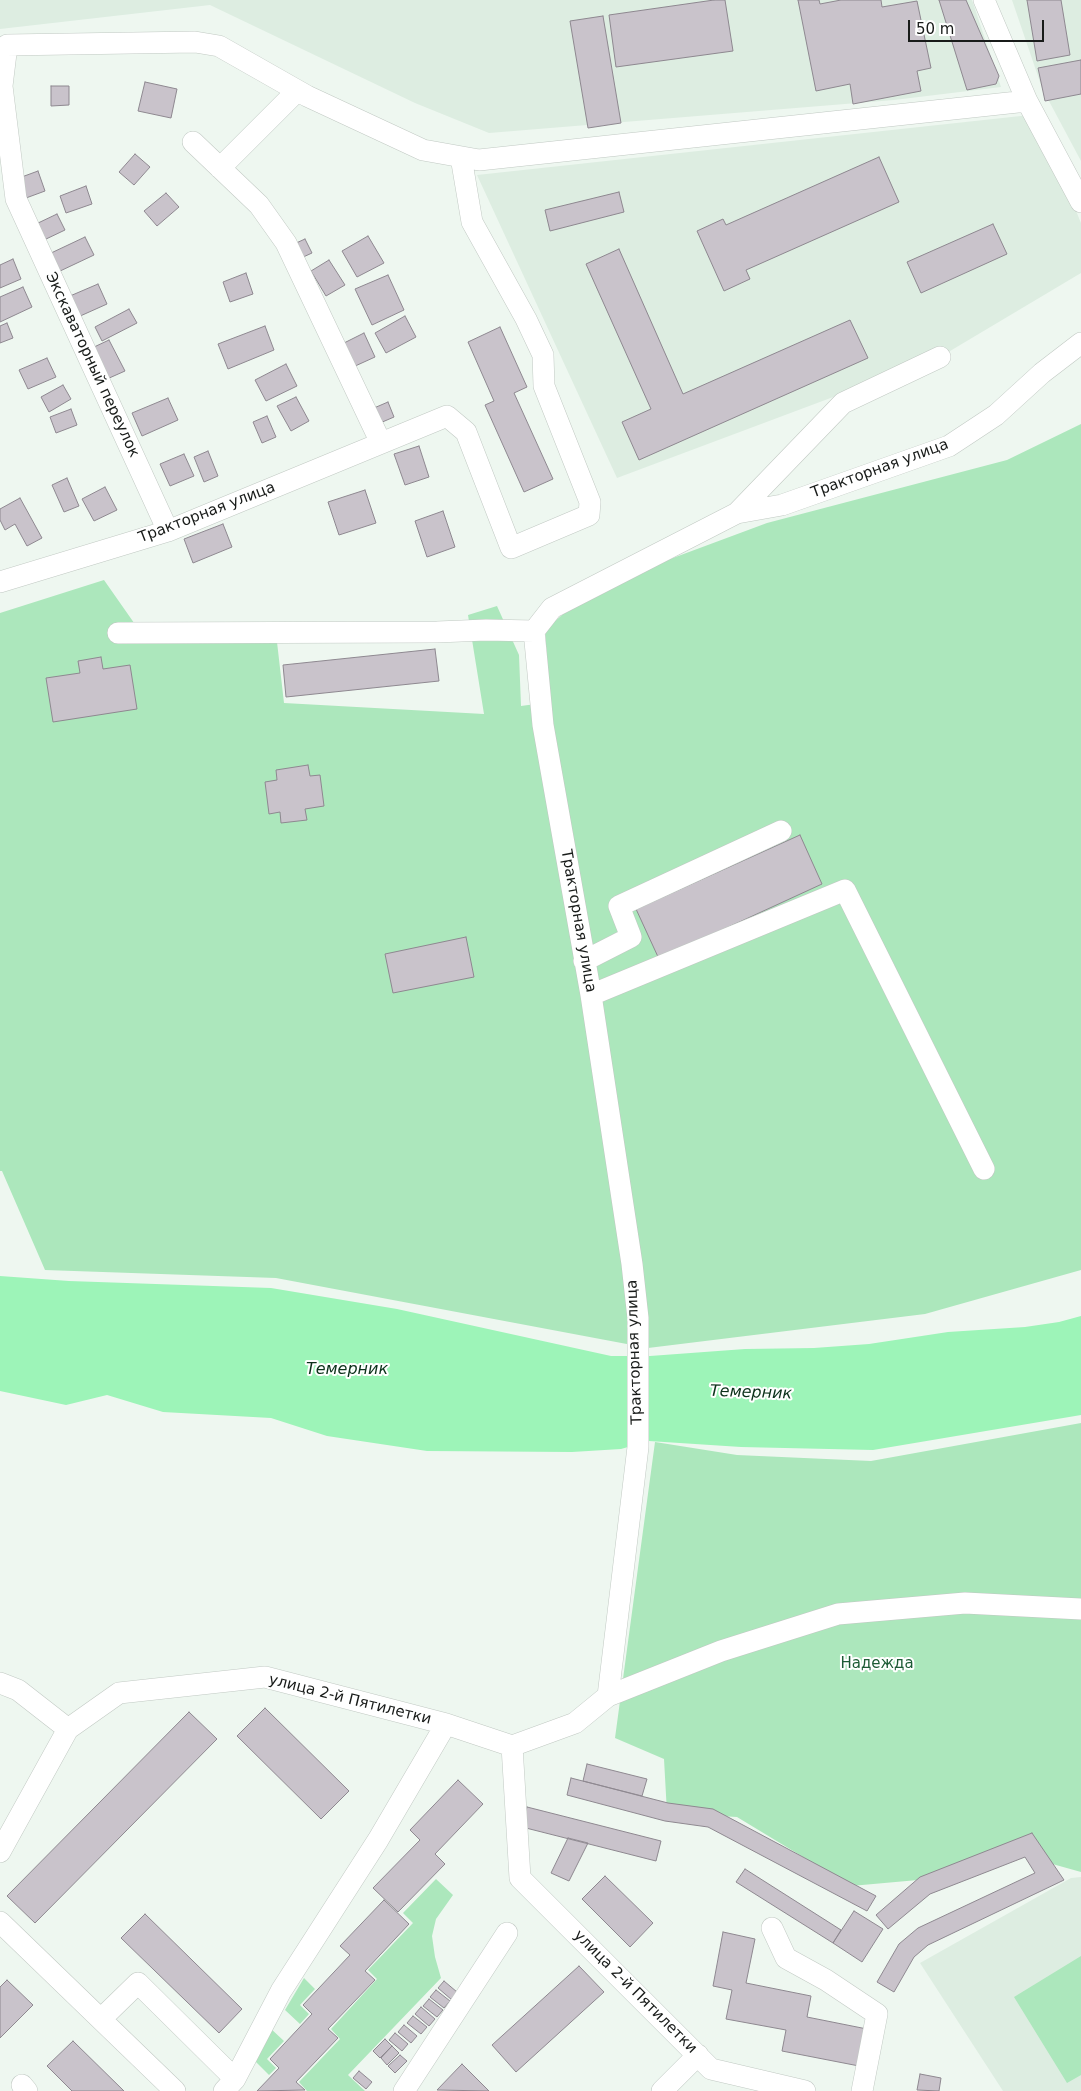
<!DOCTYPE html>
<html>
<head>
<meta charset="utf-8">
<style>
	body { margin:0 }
	#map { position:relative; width:1081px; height:2091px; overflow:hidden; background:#eef7f0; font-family:"DejaVu Sans",sans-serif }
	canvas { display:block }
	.scale { position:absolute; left:908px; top:20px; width:136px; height:22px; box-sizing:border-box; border:2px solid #181b19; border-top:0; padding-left:6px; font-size:15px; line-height:18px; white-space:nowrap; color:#181b19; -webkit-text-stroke:4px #fff; paint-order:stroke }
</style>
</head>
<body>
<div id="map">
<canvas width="1081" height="2091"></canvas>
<div class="scale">50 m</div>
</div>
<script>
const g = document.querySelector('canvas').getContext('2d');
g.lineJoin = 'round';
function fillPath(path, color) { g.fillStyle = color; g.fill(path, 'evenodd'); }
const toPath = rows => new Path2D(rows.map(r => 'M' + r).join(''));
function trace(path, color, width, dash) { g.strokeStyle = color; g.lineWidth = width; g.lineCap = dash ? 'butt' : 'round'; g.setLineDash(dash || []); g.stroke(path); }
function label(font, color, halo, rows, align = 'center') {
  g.font = font + ' "DejaVu Sans",sans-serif'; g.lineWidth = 4; g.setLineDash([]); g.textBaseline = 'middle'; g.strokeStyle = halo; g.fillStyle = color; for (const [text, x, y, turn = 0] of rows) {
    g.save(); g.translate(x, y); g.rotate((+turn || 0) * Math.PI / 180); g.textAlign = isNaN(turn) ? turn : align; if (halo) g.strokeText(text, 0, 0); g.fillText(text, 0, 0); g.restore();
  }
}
const built = toPath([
	[0,0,972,0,1001,87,894,100,489,133,415,103,210,5,0,29],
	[1012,0,1081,0,1081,161,1042,88],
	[1030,115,1061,174,1081,223,1081,273,940,357,617,478,477,175],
	[1081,1877,1081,2091,1003,2091,920,1963,1071,1878]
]);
const green = toPath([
	[1081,424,1081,1270,925,1314,648,1348,276,1278,45,1270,2,1171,0,1171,0,613,104,580,146,640,277,642,284,703,484,714,468,615,497,606,519,655,521,706,550,702,545,630,579,600,646,568,767,523,1007,460],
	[1081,1423,1081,1872,1013,1853,929,1879,851,1886,737,1817,667,1813,664,1759,615,1738,655,1442,737,1455,871,1461],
	[436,1879,453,1895,436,1919,432,1936,435,1957,441,1978,348,2075,365,2091,307,2091,299,2082,340,2039,331,2029,377,1979,368,1970,413,1923,403,1913],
	[1081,1956,1081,2075,1067,2083,1014,1997],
	[304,1978,315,1989,300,2005,309,2014,300,2024,285,2010],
	[269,2027,284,2041,267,2059,276,2068,269,2075,253,2059]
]);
const water = toPath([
	[0,1276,69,1281,271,1288,397,1309,611,1356,650,1356,745,1349,814,1348,869,1344,948,1332,1025,1327,1059,1322,1081,1316,1081,1415,873,1450,741,1447,649,1441,621,1449,572,1452,427,1451,327,1436,271,1418,163,1412,107,1395,66,1405,0,1391]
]);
const building = toPath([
	[714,0,725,0,733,51,616,67,609,15,714,0],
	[798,0,819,0,820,4,841,0,881,0,882,7,917,1,931,68,917,71,921,91,853,104,850,84,816,91,798,0],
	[939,0,966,0,999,76,996,84,967,90,939,0],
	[1027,0,1061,0,1070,55,1037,61,1027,0],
	[603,16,621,123,588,128,570,21,603,16],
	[1081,60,1081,94,1045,101,1038,68,1081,60],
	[145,82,177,89,171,118,138,111,145,82],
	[51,86,69,86,69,105,51,106,51,86],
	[135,154,150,167,134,185,119,172,135,154],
	[879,157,899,202,746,270,750,279,724,291,697,231,723,219,726,225,879,157],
	[38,171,45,191,26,198,19,178,38,171],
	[86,186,92,204,66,213,60,196,86,186],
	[619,192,624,212,550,231,545,210,619,192],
	[166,193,179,207,157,226,144,211,166,193],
	[57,214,65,230,44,240,36,224,57,214],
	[993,224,1007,254,921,293,907,262,993,224],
	[368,236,384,263,357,277,342,251,368,236],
	[85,237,94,255,58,272,49,254,85,237],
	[305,239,312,253,301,258,294,244,305,239],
	[619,249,683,394,850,320,868,358,639,460,622,422,651,409,586,264,619,249],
	[13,259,21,279,0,288,0,265,13,259],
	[329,260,345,285,326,296,311,271,329,260],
	[246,273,253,294,230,302,223,282,246,273],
	[388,275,404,310,372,325,355,289,388,275],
	[98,284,107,304,78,317,70,296,98,284],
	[23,287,32,307,0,322,0,297,23,287],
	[129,309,137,323,102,341,95,327,129,309],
	[405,316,416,337,386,353,375,333,405,316],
	[7,323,13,338,0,343,0,326,7,323],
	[265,326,274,350,228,369,218,344,265,326],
	[500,327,527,387,514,393,553,479,524,492,485,405,494,401,468,342,500,327],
	[364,333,375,357,353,367,342,344,364,333],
	[109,340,125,371,107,379,92,348,109,340],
	[47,358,56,377,28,389,19,370,47,358],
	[286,364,297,386,266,401,255,380,286,364],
	[63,385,71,399,49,412,41,397,63,385],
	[296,397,309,421,291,431,277,406,296,397],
	[168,398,178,420,142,436,132,413,168,398],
	[388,402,394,417,380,423,374,408,388,402],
	[71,409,77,425,56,433,50,417,71,409],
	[267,416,276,437,262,443,253,422,267,416],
	[419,446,429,477,405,485,394,454,419,446],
	[208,451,218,476,204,482,194,457,208,451],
	[184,454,194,476,170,486,160,464,184,454],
	[67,478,79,506,64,512,52,485,67,478],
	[105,487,117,510,94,521,82,499,105,487],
	[365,490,376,523,339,535,328,502,365,490],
	[20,498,42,538,27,546,15,524,5,530,0,520,0,509,20,498],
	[443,511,455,547,427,557,415,521,443,511],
	[223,524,232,547,193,563,184,539,223,524],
	[435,649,439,681,286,697,283,665,435,649],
	[101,657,103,669,130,665,137,709,53,722,46,678,80,673,78,661,101,657],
	[308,765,310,776,320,775,324,806,305,809,307,820,281,823,280,812,269,814,265,782,277,780,276,770,308,765],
	[800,835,822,884,659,959,636,909,800,835],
	[466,937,474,977,393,993,385,954,466,937],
	[265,1708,349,1791,321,1819,237,1736,265,1708],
	[189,1712,217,1739,35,1923,7,1896,189,1712],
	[587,1764,647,1779,642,1796,583,1781,587,1764],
	[571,1778,668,1803,713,1809,876,1896,867,1911,708,1827,665,1821,567,1795,571,1778],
	[458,1780,483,1804,435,1854,445,1864,398,1912,373,1888,420,1840,410,1830,458,1780],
	[527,1807,661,1841,656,1861,522,1827,527,1807],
	[1032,1833,1064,1880,928,1945,914,1957,894,1992,877,1982,899,1944,918,1928,1035,1873,1025,1857,930,1894,888,1929,876,1915,920,1877,1032,1833],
	[568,1838,588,1843,569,1881,551,1873,568,1838],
	[745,1869,841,1930,833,1943,736,1882,745,1869],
	[605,1876,653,1923,630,1947,582,1899,605,1876],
	[384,1900,409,1924,365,1971,375,1980,328,2029,338,2038,296,2082,305,2090,257,2091,279,2068,270,2059,312,2014,303,2005,350,1955,340,1946,384,1900],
	[854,1911,883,1929,862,1962,833,1943,854,1911],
	[145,1914,242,2009,219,2033,121,1938,145,1914],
	[723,1932,755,1939,746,1983,811,1996,807,2017,867,2029,859,2066,782,2051,786,2030,726,2019,732,1990,713,1986,723,1932],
	[579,1966,604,1992,516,2072,492,2045,579,1966],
	[7,1980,33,2005,0,2038,0,1987,7,1980],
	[444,1981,457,1992,452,2000,438,1988,444,1981],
	[436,1990,450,2001,444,2008,430,1997,436,1990],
	[429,1999,443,2010,437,2017,423,2006,429,1999],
	[421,2007,435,2019,429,2026,415,2014,421,2007],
	[413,2016,427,2027,421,2034,407,2023,413,2016],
	[404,2025,417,2036,411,2043,398,2032,404,2025],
	[395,2033,408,2044,402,2051,389,2040,395,2033],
	[385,2039,392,2046,380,2058,373,2051,385,2039],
	[73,2041,124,2091,72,2091,47,2066,73,2041],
	[392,2046,399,2053,387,2065,381,2058,392,2046],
	[400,2055,407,2061,395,2073,388,2066,400,2055],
	[462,2064,489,2091,437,2090,462,2064],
	[359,2071,372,2082,366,2089,353,2078,359,2071],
	[920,2074,941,2078,939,2091,917,2090,920,2074]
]);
const minor = toPath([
	[984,0,1027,101,1081,202],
	[193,142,259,205,286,243,381,443],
	[220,168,297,91],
	[737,513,782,505,949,446,996,415,1042,373,1081,343],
	[168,531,16,199,2,86,7,45,195,42,219,46,307,96,423,150,479,160,1027,101],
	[0,582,168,531,447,416,466,432,511,548,589,515,590,502,544,386,543,355,526,319,472,222,461,157],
	[118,633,437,632,486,630,534,631],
	[584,961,631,937,619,906,781,831],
	[591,995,845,890,984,1169],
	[0,1683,18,1690,68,1729],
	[608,1696,721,1651,838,1614,965,1603,1081,1609],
	[512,1746,575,1723,608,1696,638,1447,638,1318,632,1264,591,995,543,725,534,631,552,608,737,513,843,403,940,357],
	[0,1852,68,1729,119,1693,265,1677,446,1724,512,1746,520,1878,711,2069,805,2091],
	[0,1922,175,2091],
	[772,1928,786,1958,826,1980,877,2014,862,2091],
	[101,2019,138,1983,235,2079],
	[22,2085,27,2091],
	[224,2091,235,2079,281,1991,378,1840,446,1724],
	[404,2091,507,1933],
	[662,2091,698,2055]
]);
const streetNames = [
	["Экскаваторный переулок",92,365,65],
	["Тракторная улица",880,469,-20],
	["Тракторная улица",207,513,-21],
	["Тракторная улица",578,921,80],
	["Тракторная улица",635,1352,-92],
	["улица 2-й Пятилетки",350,1700,14],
	["улица 2-й Пятилетки",635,1992,45]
];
const parkNames = [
	["Надежда",877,1664]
];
const waterNames = [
	["Темерник",347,1370],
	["Темерник",751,1393,2]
];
fillPath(built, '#ddede1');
fillPath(green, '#ace7bc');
fillPath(water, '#9df4b8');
fillPath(building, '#c9c3cb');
trace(building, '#8e8890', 1);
trace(minor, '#c1c9c3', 22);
trace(minor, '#fff', 21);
label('15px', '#181b19', '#fff', streetNames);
label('15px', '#1d5b35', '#fff', parkNames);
label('italic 16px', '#0c321b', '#fff', waterNames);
</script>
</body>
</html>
